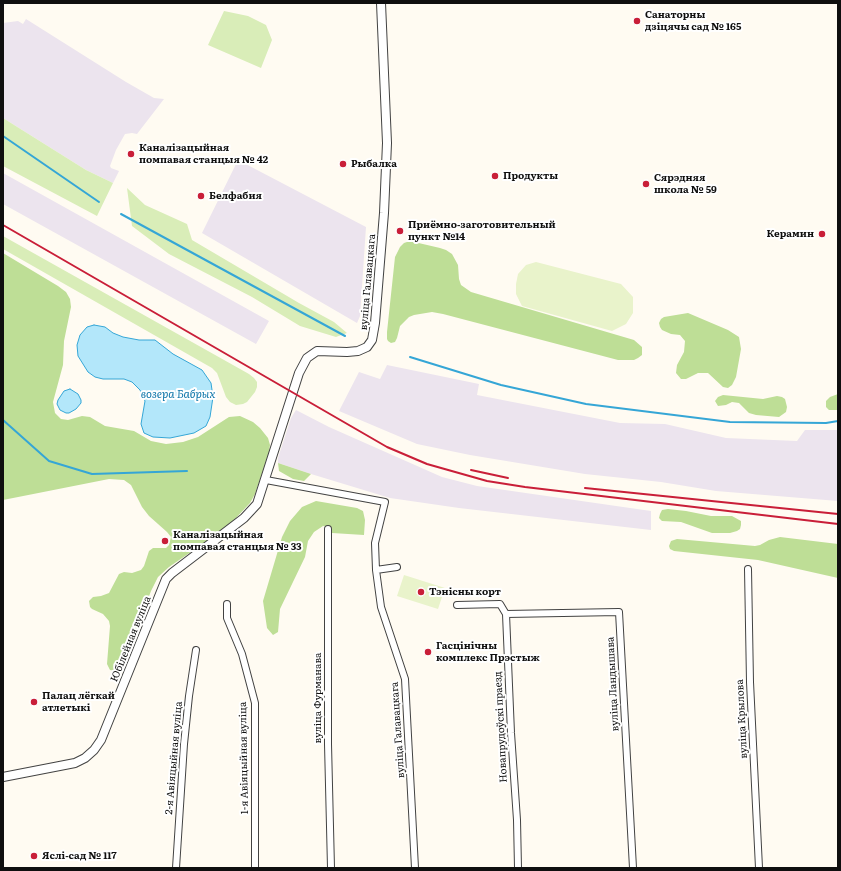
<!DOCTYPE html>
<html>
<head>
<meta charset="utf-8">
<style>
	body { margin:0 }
	#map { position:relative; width:841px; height:871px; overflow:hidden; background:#fffbf2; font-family:Literata,serif }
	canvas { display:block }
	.frame { position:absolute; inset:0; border:4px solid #0f0f0f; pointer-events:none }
</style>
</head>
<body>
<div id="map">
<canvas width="841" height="871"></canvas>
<div class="frame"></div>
</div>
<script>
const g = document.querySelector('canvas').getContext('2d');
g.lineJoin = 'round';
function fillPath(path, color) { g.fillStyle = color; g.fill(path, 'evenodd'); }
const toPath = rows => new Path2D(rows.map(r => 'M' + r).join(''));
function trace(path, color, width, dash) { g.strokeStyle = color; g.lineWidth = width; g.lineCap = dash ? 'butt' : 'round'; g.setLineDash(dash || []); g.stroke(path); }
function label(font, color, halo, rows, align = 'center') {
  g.font = font + ' Literata,serif'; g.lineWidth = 4; g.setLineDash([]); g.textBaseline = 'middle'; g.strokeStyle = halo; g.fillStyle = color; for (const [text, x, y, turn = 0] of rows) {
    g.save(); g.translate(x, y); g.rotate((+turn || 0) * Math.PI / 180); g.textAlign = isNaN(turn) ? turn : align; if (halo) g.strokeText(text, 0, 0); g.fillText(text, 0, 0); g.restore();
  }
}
const industrial = toPath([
	[26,19,126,82,154,98,164,99,137,134,132,133,125,134,116,150,110,166,111,168,119,171,113,183,86,170,3,118,3,23,18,21,23,24],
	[238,160,366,227,360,316,357,323,202,233],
	[3,173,269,321,256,344,3,204],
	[387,365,479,384,477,395,620,423,665,424,726,438,797,441,805,430,838,430,838,501,716,491,661,482,585,474,470,455,417,444,339,411,359,372,380,379],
	[296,410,329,427,442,477,477,486,651,511,651,530,459,508,390,498,311,474,278,463,278,458,291,418]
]);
const green = toPath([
	[224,11,248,16,266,25,272,40,261,68,208,45],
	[3,118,86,170,113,183,97,216,3,166],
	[127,188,145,205,187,224,192,240,299,303,334,322,347,333,336,337,300,326,252,297,169,254,132,226],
	[3,236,249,374,254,378,257,382,257,387,255,392,247,402,243,404,236,405,230,402,226,397,217,373,212,368,3,249]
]);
const forest = toPath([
	[410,241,440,248,446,250,452,254,458,265,459,279,461,285,471,292,634,340,642,347,642,355,638,358,634,360,618,360,443,314,432,312,414,315,409,317,400,326,397,338,395,342,391,343,388,341,387,339,387,332,395,257,400,247,404,243],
	[3,253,58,286,66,292,70,299,71,307,64,341,63,365,53,402,55,413,61,419,68,420,82,416,90,417,105,426,134,431,151,441,166,444,183,442,198,437,229,417,240,416,253,422,260,428,268,438,270,445,269,452,255,494,250,503,234,520,204,543,169,567,158,577,151,591,124,662,120,669,115,671,110,670,107,664,110,626,109,621,103,614,92,609,90,607,89,601,93,597,101,596,109,593,119,574,124,572,132,573,141,570,144,566,149,551,153,548,166,548,169,545,171,537,167,532,149,516,142,507,131,485,124,480,109,479,3,500],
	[688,313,728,330,739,337,741,349,736,377,732,385,728,388,723,387,708,373,698,373,686,379,681,379,676,373,677,365,684,352,685,341,680,335,671,334,662,330,660,327,659,323,661,319,664,317],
	[838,394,838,410,829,410,826,407,826,401,830,397],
	[723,395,763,399,777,396,782,397,785,399,787,407,786,412,779,417,756,415,749,413,739,403,732,402,726,405,718,406,715,401,718,397],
	[278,463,311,474,304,481,293,479,279,471],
	[316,501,357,508,363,511,365,520,364,535,332,533,331,527,323,526,314,532,308,541,305,557,280,609,278,632,273,635,267,628,263,601,282,537,290,521,302,507],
	[668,509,686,511,711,516,732,516,741,521,741,525,740,529,737,531,730,533,712,533,681,522,662,521,659,518,660,514,662,510],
	[780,537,838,544,838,578,758,560,674,551,670,549,669,546,671,541,677,539,755,546,760,545,769,540]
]);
const pitch = toPath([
	[536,262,621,284,633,297,633,313,626,324,612,331,522,306,516,294,516,284,518,274,526,265],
	[404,575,445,588,438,609,397,596]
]);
const water = toPath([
	[94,325,105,327,113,333,123,337,139,340,155,340,173,354,202,370,211,383,213,397,210,417,206,426,194,433,170,438,153,437,144,433,141,424,145,401,140,390,132,382,124,379,103,379,95,377,88,372,78,356,77,345,80,335,87,327,94,325],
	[70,389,78,394,81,400,81,403,76,409,69,413,66,413,60,410,57,404,58,400,64,391,70,389]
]);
const stream = toPath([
	[3,136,99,202],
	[121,214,345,336],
	[410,357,501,385,586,404,730,422,826,423,838,421],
	[3,420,49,461,92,474,187,471]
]);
const minor = toPath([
	[266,480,385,502,375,543,376,570,381,607,405,679,415,868],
	[328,529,328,744,331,868],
	[748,569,750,682,759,868],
	[376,570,397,567],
	[227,604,227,618,242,654,255,703,255,868],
	[457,605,500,604,506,614,511,733,517,820,518,868],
	[506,614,619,612,633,868],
	[176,868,184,744,189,696,196,650]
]);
const tertiary = toPath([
	[3,777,75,763,85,758,94,750,101,740,166,579,172,573,244,518,257,504,299,373,307,358,317,351,347,352,358,351,367,347,372,340,375,323,384,213,387,143,381,3]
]);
const rail = toPath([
	[3,225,387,447,427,464,487,481,525,487,838,524],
	[471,470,508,478],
	[585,488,838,514]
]);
const markers = [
	[637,21,4,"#c91e38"],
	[131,154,4,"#c91e38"],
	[343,164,4,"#c91e38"],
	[495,176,4,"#c91e38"],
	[646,184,4,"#c91e38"],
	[201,196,4,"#c91e38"],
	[400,231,4,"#c91e38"],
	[822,234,4,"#c91e38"],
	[165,541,4,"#c91e38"],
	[421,592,4,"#c91e38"],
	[428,652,4,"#c91e38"],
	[34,702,4,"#c91e38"],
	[34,856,4,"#c91e38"]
];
const poiNames = [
	["Санаторны",645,15],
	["дзіцячы сад № 165",645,27],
	["Каналізацыйная",139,148],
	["помпавая станцыя № 42",139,160],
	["Рыбалка",351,164],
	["Продукты",503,176],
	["Сярэдняя",654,178],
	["школа № 59",654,190],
	["Белфабия",209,196],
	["Приёмно-заготовительный",408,225],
	["пункт №14",408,237],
	["Керамин",814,234,"right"],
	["Каналізацыйная",173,535],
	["помпавая станцыя № 33",173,547],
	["Тэнісны корт",429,592],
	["Гасцінічны",436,646],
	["комплекс Прэстыж",436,658],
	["Палац лёгкай",42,696],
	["атлетыкі",42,708],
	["Яслі-сад № 117",42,856]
];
const streetNames = [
	["вуліца Галавацкага",368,282,-85],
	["Юбілейная вуліца",131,639,-68],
	["вуліца Ландышава",613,684,-93],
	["вуліца Фурманава",318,698,-90],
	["вуліца Крылова",742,719,-93],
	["Новапрудоўскі праезд",501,727,-93],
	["вуліца Галавацкага",398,730,-94],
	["2-я Авіяцыйная вуліца",174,758,-85],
	["1-я Авіяцыйная вуліца",244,758,-91]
];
const waterNames = [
	["возера Бабрых",178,395]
];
fillPath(industrial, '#ece4ee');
fillPath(green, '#d9edb8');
fillPath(forest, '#bede96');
fillPath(pitch, '#e9f3cb');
fillPath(water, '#b3e7fa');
trace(water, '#35a6d6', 1);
trace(stream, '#35a6d6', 2);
trace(minor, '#424242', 8);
trace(tertiary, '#424242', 10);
trace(minor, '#fff', 6);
trace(tertiary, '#fff', 8);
trace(rail, '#c91e38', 2);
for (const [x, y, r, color] of markers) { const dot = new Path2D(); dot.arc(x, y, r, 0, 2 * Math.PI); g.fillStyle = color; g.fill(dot); trace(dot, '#fff', 1.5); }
label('bold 10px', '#0f0f0f', '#fff', poiNames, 'left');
label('10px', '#0f0f0f', '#fff', streetNames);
label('italic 11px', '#1077aa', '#fff', waterNames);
</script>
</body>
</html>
